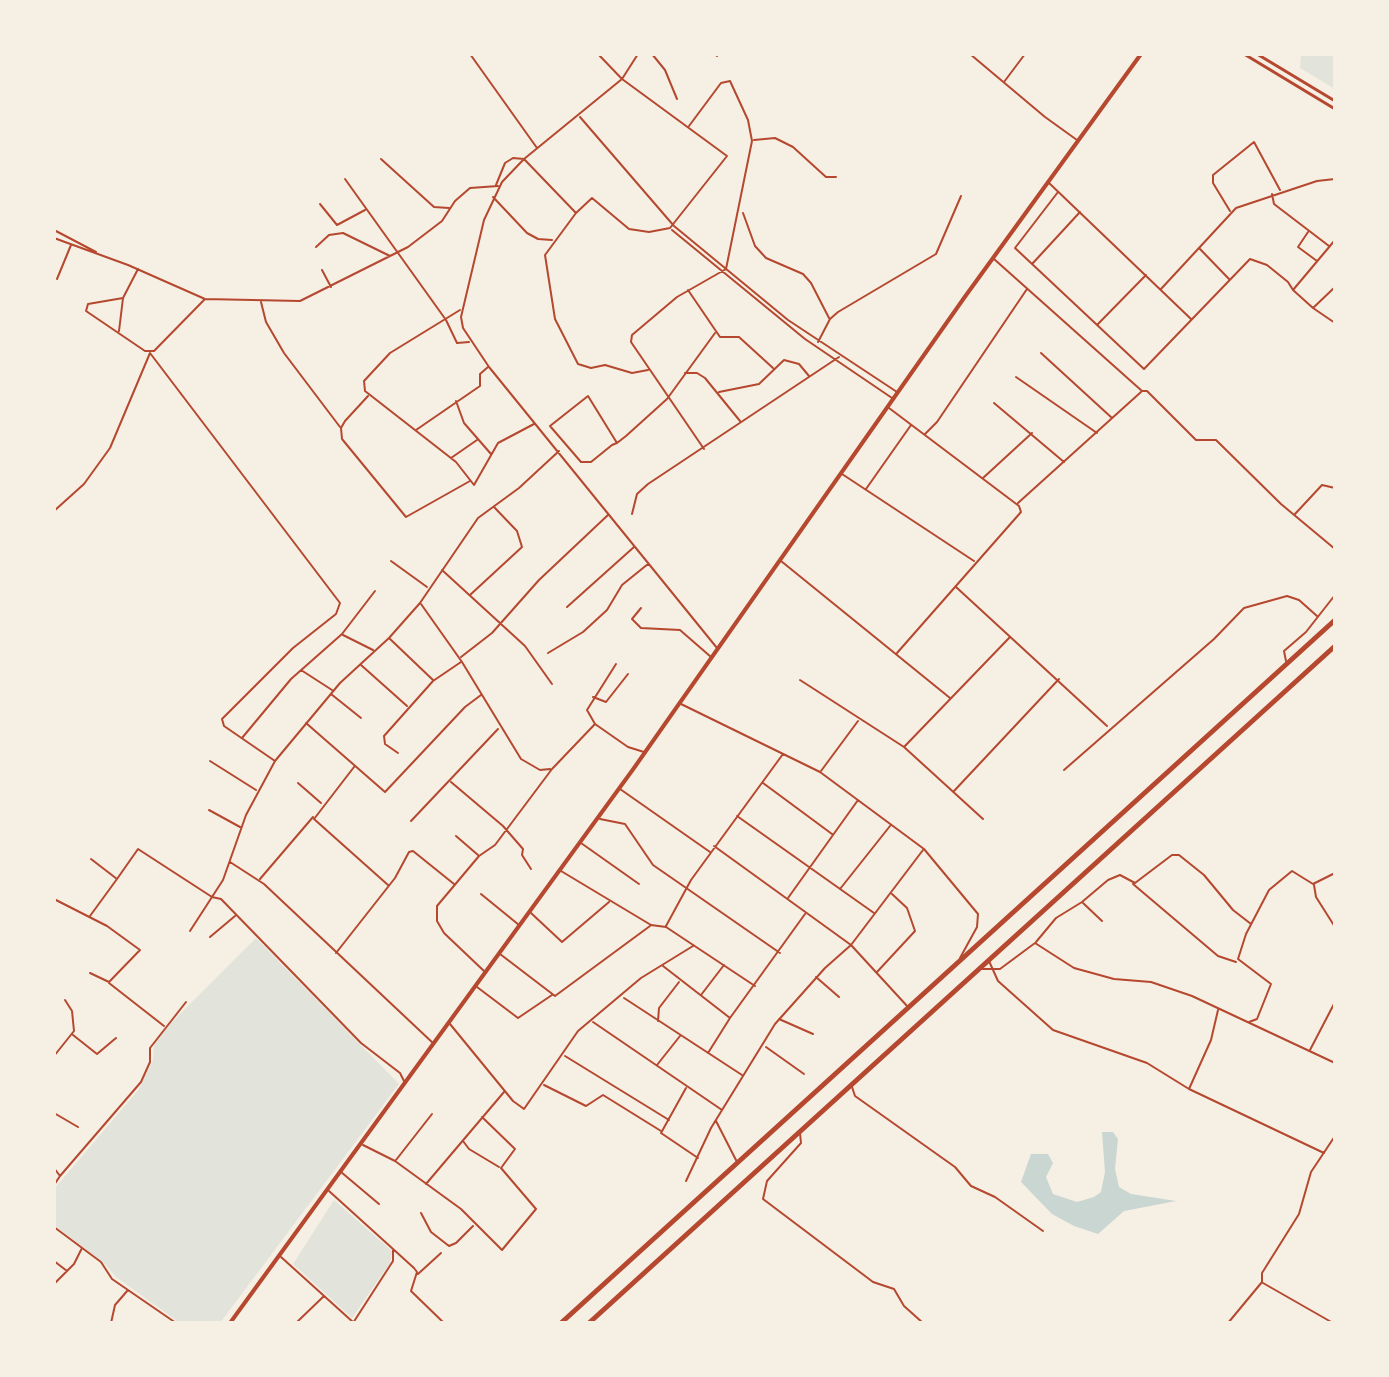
<!DOCTYPE html>
<html>
<head>
<meta charset="utf-8">
<style>
	body { margin:0 }
	#map { position:relative; width:1389px; height:1377px; overflow:hidden; background:#f6efe4; font-family:"Work Sans",sans-serif }
	canvas { display:block }
	.frame { position:absolute; inset:0; border:56px solid #f6efe4; pointer-events:none }
</style>
</head>
<body>
<div id="map">
<canvas width="1389" height="1377"></canvas>
<div class="frame"></div>
</div>
<script>
const g = document.querySelector('canvas').getContext('2d');
g.lineJoin = 'round';
function fillPath(path, color) { g.fillStyle = color; g.fill(path, 'evenodd'); }
const toPath = rows => new Path2D(rows.map(r => 'M' + r).join(''));
function trace(path, color, width, dash) { g.strokeStyle = color; g.lineWidth = width; g.lineCap = dash ? 'butt' : 'round'; g.setLineDash(dash || []); g.stroke(path); }
const green = toPath([
	[1301,54,1335,54,1335,89,1300,68],
	[256,938,399,1084,220,1323,180,1323,116,1277,103,1262,54,1225,54,1189,139,1089,153,1060,154,1044,170,1024],
	[334,1200,392,1251,390,1263,352,1318,293,1264]
]);
const water = toPath([
	[1102,1132,1113,1132,1118,1139,1115,1169,1119,1187,1131,1194,1176,1201,1124,1211,1098,1234,1074,1226,1052,1214,1021,1182,1031,1154,1048,1154,1053,1163,1046,1177,1053,1194,1077,1202,1094,1197,1101,1192,1105,1172]
]);
const minor = toPath([
	[470,54,537,148],
	[638,54,622,79,524,159,502,182,484,220,461,317,463,328,489,367,717,648],
	[652,54,665,70,677,99],
	[715,54,717,56],
	[970,54,1045,117,1077,140],
	[1004,82,1025,54],
	[580,117,674,226,788,320,897,392],
	[689,126,721,83,730,81,748,120,752,141,726,269,677,297,632,335,631,342,704,449],
	[754,140,775,138,793,147,826,177,836,177],
	[381,159,434,207,449,208],
	[345,179,446,320,457,343,469,342],
	[1048,182,1191,319],
	[496,185,505,163,513,158,524,159,576,213,545,255,555,319,578,364,591,368,605,365,632,373,648,370],
	[1058,192,1015,248,1144,369,1250,259,1267,265,1288,282,1293,290,1335,240],
	[1272,194,1274,204,1329,246],
	[493,197,527,233,538,239,552,240],
	[320,204,337,225,365,210],
	[1230,211,1213,183,1213,175,1254,142,1280,190],
	[576,213,592,198,629,229,649,232,670,228,727,156,622,79,598,54],
	[743,213,755,246,766,258,803,274,811,283,829,318],
	[54,230,96,252],
	[672,230,805,339,892,398],
	[1308,232,1298,247,1317,261],
	[54,238,128,265,205,299,300,301,408,247,442,221,455,201,470,188,498,186],
	[316,247,329,235,343,233,390,256],
	[1200,249,1229,279],
	[994,259,1142,391,1147,391,1196,440,1216,440,1281,504,1335,549],
	[1033,263,1080,212],
	[138,269,123,298,88,304,86,311,145,351,154,351,204,300],
	[322,270,331,287],
	[57,279,71,245],
	[1161,289,1236,208,1317,181,1335,179],
	[688,290,720,337,739,337,773,368],
	[1293,290,1313,308,1335,287],
	[261,302,266,322,284,353,340,427],
	[1313,308,1335,323],
	[460,310,390,353,364,381,365,391,456,462,474,485,498,443,534,424],
	[1097,325,1146,275],
	[119,331,123,298],
	[818,342,830,319,838,312,936,254,961,196],
	[1041,353,1112,418],
	[685,373,697,373,705,378,740,421],
	[1016,377,1097,433],
	[719,392,759,384,784,360,799,364,809,376],
	[368,396,345,421,341,428,342,439,406,517,470,481],
	[456,401,464,423,491,454],
	[994,403,1064,462],
	[889,408,1019,506,1021,512,897,653],
	[416,430,480,386,480,374,488,367],
	[925,434,937,422,1027,289],
	[617,443,588,396,550,426,581,462,591,462,612,445,617,443,626,436,667,399,715,333],
	[451,458,477,440],
	[842,474,974,561],
	[983,478,1032,433],
	[866,489,911,425],
	[1018,503,1141,392],
	[54,511,84,484,110,448,150,353,340,603,336,614,293,648,222,719,224,726,275,761],
	[632,514,637,494,648,484,839,357],
	[1295,514,1322,485,1335,488],
	[391,561,427,587],
	[781,561,950,698],
	[442,570,525,646,552,684],
	[956,587,1107,726],
	[470,595,522,547,517,531,494,507],
	[421,604,462,662,521,759,540,770,550,769],
	[567,607,634,547],
	[641,608,632,619,641,628,680,630,711,657],
	[343,635,373,650],
	[389,638,433,680],
	[548,653,583,632,607,610,622,585,648,564],
	[461,657,492,633,539,580,608,515],
	[1286,661,1284,651,1306,632,1335,595],
	[616,664,587,710,595,724,628,747,644,752],
	[361,665,407,706],
	[301,670,332,690],
	[800,680,904,747,983,819],
	[331,694,361,718],
	[593,697,606,702,628,674],
	[681,704,820,772,924,849,978,914,977,927,960,958],
	[306,723,385,792,465,707,481,695],
	[242,738,291,679,342,634,375,591],
	[904,747,1010,637],
	[398,753,385,744,384,736,433,681,461,662],
	[210,761,256,790],
	[354,767,314,819,388,885],
	[1064,770,1214,639,1244,608,1287,596,1299,600,1317,616],
	[821,771,858,721],
	[451,782,503,826,523,849,522,855,531,869],
	[298,783,321,803],
	[763,783,832,834],
	[620,789,710,852],
	[954,791,1059,679],
	[209,810,240,827],
	[737,816,874,913],
	[600,819,625,824,653,865,780,953],
	[411,821,498,729],
	[456,836,478,855],
	[581,843,639,884],
	[714,846,851,945,908,1007],
	[91,859,117,879,138,849,212,897,221,899,361,1043,400,1073,405,1083],
	[230,862,264,884,434,1044],
	[561,871,651,925,666,927,755,986],
	[260,879,313,817],
	[1133,884,1218,956,1236,962],
	[1314,885,1316,897,1335,927],
	[840,889,890,826],
	[481,894,519,925],
	[788,898,858,800],
	[54,899,107,926,140,950,109,982,90,973],
	[1083,903,1102,921],
	[531,913,562,942,609,902],
	[90,916,117,879],
	[666,926,691,880,783,754],
	[190,931,223,880,246,815,275,761,340,683,389,638,420,603,478,518,519,488,559,451],
	[210,937,235,916],
	[1036,942,1056,918,1082,902,1108,880,1120,875,1135,883,1172,855,1179,855,1204,875,1233,910,1251,924],
	[336,953,395,878,409,852,413,851,454,884],
	[500,954,555,996,650,926],
	[989,961,998,981,1053,1030,1147,1063,1189,1089],
	[663,966,730,1018,805,914],
	[980,969,1000,969,1035,943,1074,968,1114,979,1151,982,1192,996,1335,1063],
	[484,971,444,933,437,921,437,906,479,856,495,845,552,769,595,724],
	[877,972,915,931,907,908,892,894],
	[816,977,839,997],
	[109,983,164,1026],
	[477,987,518,1018,552,995],
	[701,995,724,965],
	[624,998,742,1075],
	[1218,1010,1211,1040,1189,1089,1324,1153],
	[779,1019,813,1034],
	[658,1021,659,1008,679,982],
	[593,1022,722,1110],
	[1249,1022,1257,1019,1271,984,1238,959,1246,934,1269,890,1292,871,1313,884,1335,873],
	[450,1024,513,1101,524,1109,578,1031,641,978,693,946],
	[73,1035,97,1054,116,1038],
	[766,1047,804,1074],
	[1310,1050,1335,1002],
	[708,1053,730,1018],
	[54,1056,74,1031,72,1011,65,1000],
	[565,1056,669,1120],
	[657,1065,680,1036],
	[544,1085,586,1106,603,1095,661,1131],
	[852,1087,855,1096,955,1167,971,1186,995,1197,1043,1231],
	[686,1088,661,1133,698,1158],
	[54,1113,78,1127],
	[716,1121,737,1162],
	[800,1133,801,1143,767,1181,763,1199,873,1282,894,1289,904,1306,923,1323],
	[463,1141,469,1149,499,1167],
	[363,1145,395,1161,461,1209,502,1250,536,1209,501,1168,515,1149,482,1117],
	[396,1160,432,1114],
	[54,1168,60,1176,54,1185],
	[341,1172,379,1204],
	[60,1176,141,1082,150,1062,150,1048,186,1002],
	[686,1181,711,1128,775,1024,825,968,851,945,923,850],
	[426,1184,504,1092],
	[329,1191,414,1268,417,1272,411,1291,444,1323],
	[421,1213,431,1232,449,1246,456,1243,473,1226],
	[54,1227,101,1262,112,1279,176,1323],
	[281,1257,354,1323],
	[54,1261,67,1271],
	[418,1274,441,1253],
	[1263,1283,1333,1323],
	[54,1284,74,1264,82,1248],
	[111,1323,115,1305,128,1290],
	[296,1323,324,1296],
	[353,1323,393,1261,393,1250],
	[408,1323,412,1323],
	[1228,1323,1262,1282,1262,1273,1299,1214,1311,1172,1335,1136]
]);
const tertiary = toPath([
	[1244,54,1335,109],
	[1257,54,1335,101]
]);
const trunk = toPath([
	[230,1323,634,768,964,298,1141,54]
]);
const motorway = toPath([
	[561,1323,1335,620],
	[589,1323,1335,646]
]);
fillPath(green, '#e2e4dc');
fillPath(water, '#c9d6d2');
trace(minor, '#b5482f', 2);
trace(tertiary, '#b5482f', 3);
trace(trunk, '#b5482f', 4);
trace(motorway, '#b5482f', 5);
</script>
</body>
</html>
